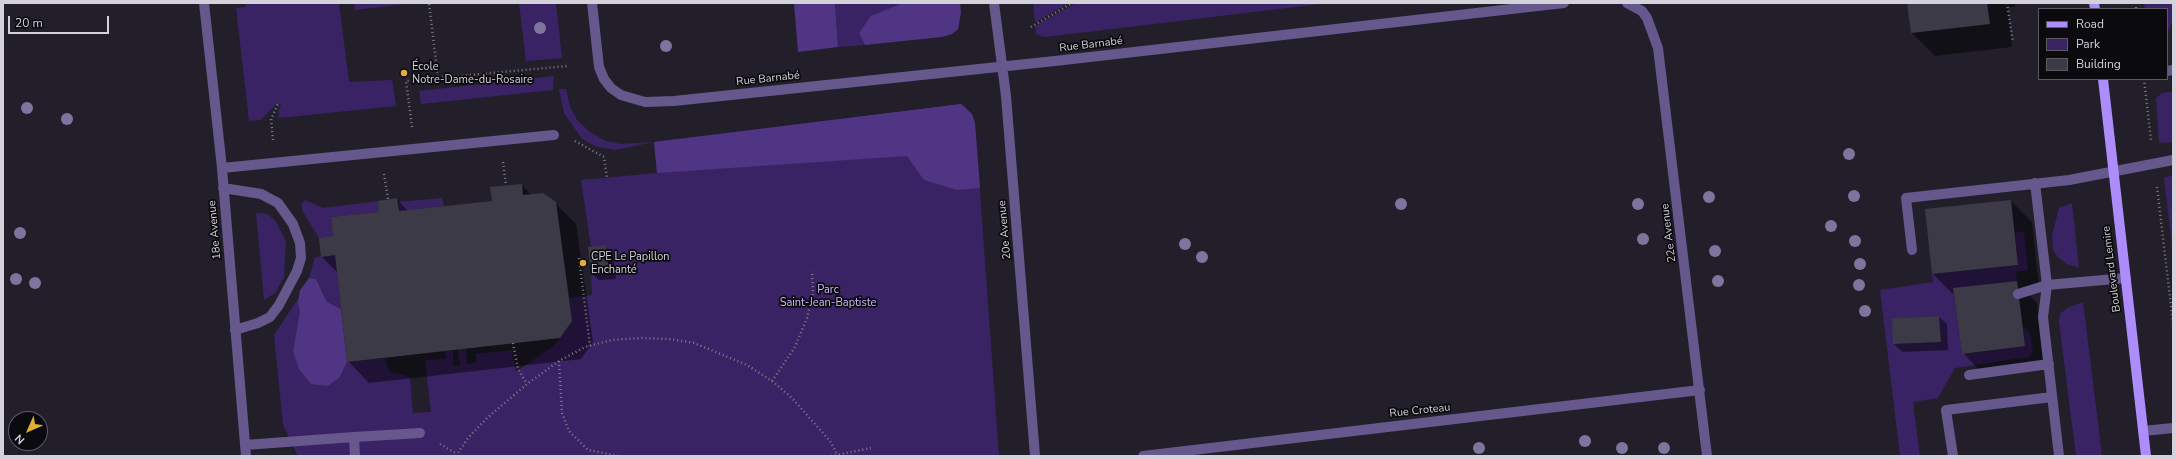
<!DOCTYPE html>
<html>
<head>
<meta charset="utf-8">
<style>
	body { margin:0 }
	#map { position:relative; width:2176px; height:459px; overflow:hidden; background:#221f2b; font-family:"Nunito Sans",sans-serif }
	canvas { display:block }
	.frame { position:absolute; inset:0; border:4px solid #d3d1d9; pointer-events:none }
	.legend { position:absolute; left:2038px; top:8px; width:130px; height:72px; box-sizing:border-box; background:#0b0a0f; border:1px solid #5b5a60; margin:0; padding:5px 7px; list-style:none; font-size:12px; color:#d3d1d9 }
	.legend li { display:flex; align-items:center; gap:8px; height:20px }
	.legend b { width:20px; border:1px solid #5b5a60 }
	.north { position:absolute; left:8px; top:411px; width:40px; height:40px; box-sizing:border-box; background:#0b0a0f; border:1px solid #5b5a60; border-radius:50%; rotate:225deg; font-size:11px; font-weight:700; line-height:16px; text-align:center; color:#d3d1d9 }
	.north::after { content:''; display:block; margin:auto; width:14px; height:18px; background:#e1af34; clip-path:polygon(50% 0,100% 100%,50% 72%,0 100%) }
	.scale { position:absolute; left:8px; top:16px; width:101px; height:18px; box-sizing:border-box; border:2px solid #d3d1d9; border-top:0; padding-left:5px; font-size:12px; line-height:14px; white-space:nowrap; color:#d3d1d9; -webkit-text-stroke:3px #0b0a0f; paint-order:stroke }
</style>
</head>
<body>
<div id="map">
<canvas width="2176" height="459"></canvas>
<div class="frame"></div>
<ul class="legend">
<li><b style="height:5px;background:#ad8cfb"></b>Road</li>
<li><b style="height:11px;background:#3a2365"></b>Park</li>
<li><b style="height:11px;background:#3d3a47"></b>Building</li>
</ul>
<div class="north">N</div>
<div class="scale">20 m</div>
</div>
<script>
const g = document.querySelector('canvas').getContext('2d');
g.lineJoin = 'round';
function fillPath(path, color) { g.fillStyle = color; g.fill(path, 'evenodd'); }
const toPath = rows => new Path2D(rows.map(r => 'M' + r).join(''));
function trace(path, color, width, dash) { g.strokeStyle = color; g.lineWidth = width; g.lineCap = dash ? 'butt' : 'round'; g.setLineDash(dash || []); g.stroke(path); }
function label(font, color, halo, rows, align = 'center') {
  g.font = font + ' "Nunito Sans",sans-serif'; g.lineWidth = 3.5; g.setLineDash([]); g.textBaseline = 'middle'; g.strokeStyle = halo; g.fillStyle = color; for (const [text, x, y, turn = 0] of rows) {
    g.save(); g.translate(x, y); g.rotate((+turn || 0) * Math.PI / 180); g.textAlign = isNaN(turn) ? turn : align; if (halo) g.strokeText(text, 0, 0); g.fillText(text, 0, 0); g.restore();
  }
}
const green = toPath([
	[245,3,339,3,349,82,392,80,396,106,279,118,278,112,281,104,275,105,261,120,249,121,236,8,246,7],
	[354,3,413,3,355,10],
	[519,3,556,3,562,58,526,61],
	[835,3,903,3,859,33,865,45,838,47],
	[1033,3,1069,3,1035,22],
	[1076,3,1329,3,1045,37,1036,34,1035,26],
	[2144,3,2172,3,2173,19,2167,35,2167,9,2145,9],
	[554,76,553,90,421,104,419,91],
	[559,89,566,89,570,107,577,120,590,132,606,141,621,144,654,142,961,104,966,108,975,123,999,456,298,456,283,425,274,335,299,297,300,311,293,351,340,377,347,362,385,358,387,367,391,372,408,376,410,379,413,413,431,412,425,360,446,359,445,351,453,350,453,366,460,365,458,349,466,349,467,364,477,362,475,354,512,350,516,372,553,346,560,338,569,298,592,295,591,273,608,271,606,246,591,247,581,180,657,173,654,142,615,150,597,147,582,139,564,113],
	[2173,92,2173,142,2159,143,2156,98,2162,93],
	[2173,176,2173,254,2164,177],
	[442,198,444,206,399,211,398,202],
	[305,200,323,208,378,201,379,212,331,217,333,236,319,238,302,210,302,204],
	[2072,203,2079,268,2067,264,2058,257,2053,250,2052,235,2059,208],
	[256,213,267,214,275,220,286,241,284,277,275,293,264,300],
	[2024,231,2028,270,2016,272,2017,281,1953,289,1962,354,2025,346,2022,327,2027,329,2030,334,2033,350,2029,357,1955,368,1938,398,1913,402,1920,456,1900,456,1880,290,1933,282,1932,274,2018,265,2015,233],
	[1939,316,1940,342,1894,344,1892,318],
	[335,255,341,309,327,302,316,279,309,278,315,257],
	[2083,302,2102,456,2076,456,2059,321,2060,314,2067,308]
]);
const forest = toPath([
	[794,3,835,3,838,47,798,52],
	[903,3,960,3,961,13,958,29,952,34,942,37,865,45,859,33,871,16],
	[961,104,972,114,975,123,980,188,957,190,924,180,907,156,657,173,654,142],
	[309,278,316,279,327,302,341,309,347,362,340,377,328,386,311,384,299,369,293,351,300,311,298,303,300,290]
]);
const shadow = toPath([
	[1906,3,2015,3,2015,7,2008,7,2012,47,1935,56,1912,33,1908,5],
	[521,185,532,195,555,203,576,224,593,342,581,359,369,383,348,361,338,273,322,257,334,237,380,213,397,199,408,211,493,201],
	[2011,201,2032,222,2039,286,2022,287,2037,303,2045,367,1984,375,1963,353,1954,295,1933,274],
	[605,246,613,254,616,279,599,280,591,273],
	[1939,317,1947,324,1948,350,1902,352,1894,344,1893,319]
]);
const building = toPath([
	[1907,3,1987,3,1990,24,1911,33],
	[522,184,523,195,543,193,556,202,572,321,560,338,347,362,335,255,321,257,320,248,319,238,333,236,331,217,379,212,378,201,397,198,399,211,492,201,490,187],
	[2011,200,2018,265,1932,274,1925,209],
	[606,245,609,271,591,273,588,247],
	[2017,281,2025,346,1962,354,1953,288],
	[1939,316,1941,342,1893,344,1892,318]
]);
const path = toPath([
	[2007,3,2013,42],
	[2136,3,2136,9],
	[1031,27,1072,3],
	[438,78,567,66],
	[2144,79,2151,140],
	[412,127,406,81,438,78,429,3],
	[273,140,271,119,278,104],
	[575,141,604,157,607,178],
	[503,162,506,185],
	[384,174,388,199],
	[2157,187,2173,323],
	[579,258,590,346],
	[513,343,518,369,527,384],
	[559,361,562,413,569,431,588,450,619,456],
	[772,381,795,347,807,318,813,293,812,271],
	[440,444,457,454],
	[456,456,468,438,487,418,527,384,559,361,585,347,612,340,642,338,669,339,694,343,747,365,772,381,792,398,830,441,838,456],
	[831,456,871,448]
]);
const minor = toPath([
	[204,3,222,168,246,456],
	[592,3,599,67,604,79,611,88,621,95,645,102,674,101,1055,61,1564,3],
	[994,3,1006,96,1035,456],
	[1627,3,1642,11,1647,18,1658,48,1707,456],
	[2167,71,2173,70],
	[222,168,554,135],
	[2035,183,2047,285,2126,278],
	[223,188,261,194,278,203,293,224,300,243,301,258,297,271,279,305,270,317,258,323,235,330],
	[1912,250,1906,198,2069,180,2173,160],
	[2018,294,2047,285,2043,317,2059,456],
	[1969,375,2049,364],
	[2143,431,2173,428],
	[354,437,420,433],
	[245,445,354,437,355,456],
	[1143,456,1700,390],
	[1953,456,1946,410,2052,397]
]);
const major = toPath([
	[2094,3,2095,9],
	[2103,79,2146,456]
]);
const trees = [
	[540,28],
	[666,46],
	[27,108],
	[67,119],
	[1849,154],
	[1854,196],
	[1709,197],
	[1401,204],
	[1638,204],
	[1831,226],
	[20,233],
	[1643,239],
	[1855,241],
	[1185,244],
	[1715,251],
	[1202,257],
	[1860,264],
	[16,279],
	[1718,281],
	[35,283],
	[1859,285],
	[1865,311],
	[1585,441],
	[1479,448],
	[1622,448],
	[1664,448]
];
const markers = [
	[404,73,4,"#e1af34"],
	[583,263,4,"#e1af34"]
];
const streetNames = [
	["Rue Barnabé",1091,45,-7],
	["Rue Barnabé",768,79,-6],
	["18e Avenue",215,230,-95],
	["20e Avenue",1005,230,-95],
	["22e Avenue",1669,233,-97],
	["Boulevard Lemire",2112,269,-97],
	["Rue Croteau",1420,411,-6]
];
const poiNames = [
	["École",412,67],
	["Notre-Dame-du-Rosaire",412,80],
	["CPE Le Papillon",591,257],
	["Enchanté",591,270]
];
const parkNames = [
	["Parc",828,290],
	["Saint-Jean-Baptiste",828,303]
];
fillPath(green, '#3a2365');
fillPath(forest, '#4f3583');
fillPath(shadow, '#0007');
fillPath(building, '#3d3a47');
trace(path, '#7f7c86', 2.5, [1, 3]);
trace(minor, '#66588d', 10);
trace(major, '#ad8cfb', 10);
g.fillStyle = '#7e749e';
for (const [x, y] of trees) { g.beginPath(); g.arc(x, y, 6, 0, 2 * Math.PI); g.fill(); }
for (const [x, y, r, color] of markers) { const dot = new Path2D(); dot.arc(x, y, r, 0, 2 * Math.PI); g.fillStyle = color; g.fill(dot); trace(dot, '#0b0a0f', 1.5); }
label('11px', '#d3d1d9', '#0b0a0f', streetNames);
label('11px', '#d3d1d9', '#0b0a0f', poiNames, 'left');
label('11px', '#cab9fc', '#0b0a0f', parkNames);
</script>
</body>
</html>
